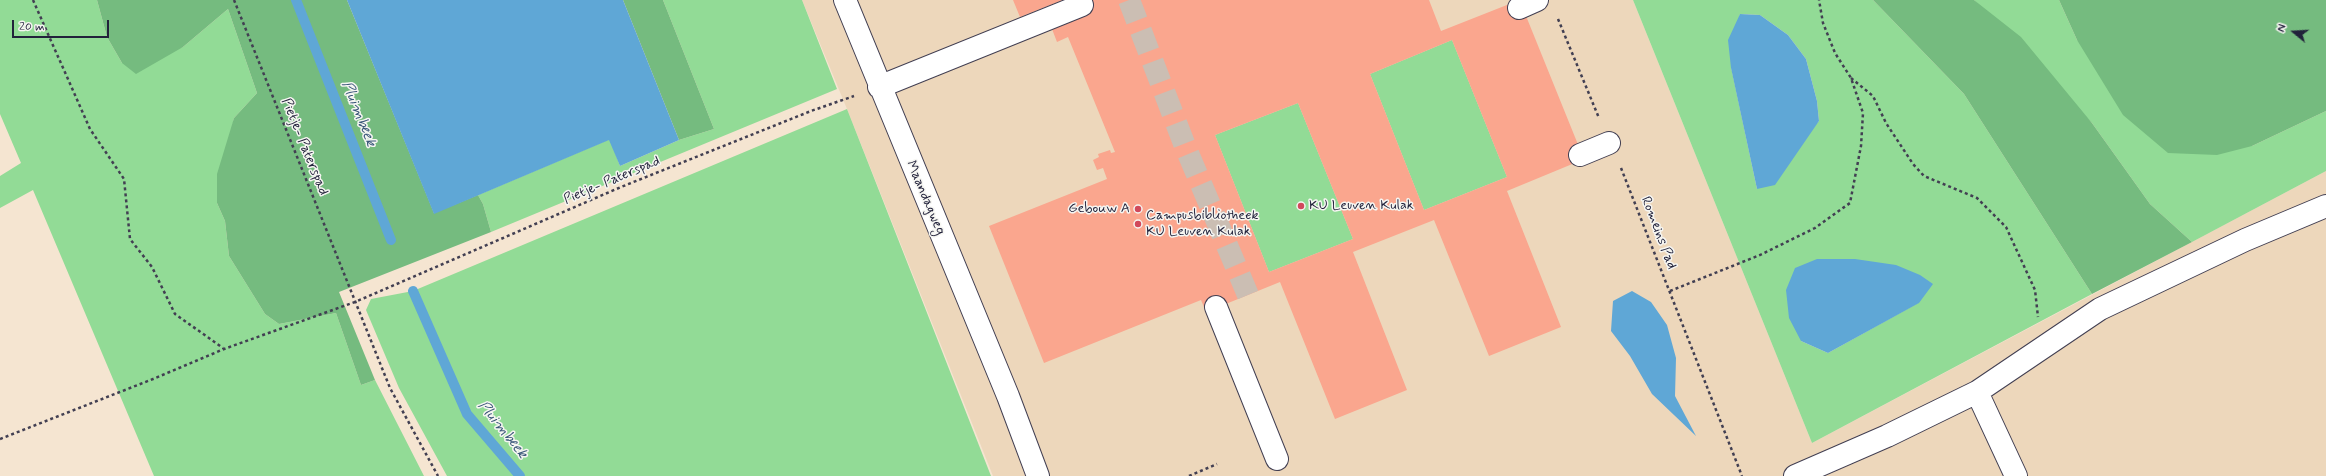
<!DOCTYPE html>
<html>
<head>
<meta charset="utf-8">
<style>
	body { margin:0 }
	#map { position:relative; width:2326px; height:476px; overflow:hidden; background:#f5e5d1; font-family:Mynerve,sans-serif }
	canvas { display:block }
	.north { position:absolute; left:2274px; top:12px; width:40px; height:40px; -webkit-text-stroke:3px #f6f6f2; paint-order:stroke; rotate:288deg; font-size:11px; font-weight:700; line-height:16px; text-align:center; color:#22223b }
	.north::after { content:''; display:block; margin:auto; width:14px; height:18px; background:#22223b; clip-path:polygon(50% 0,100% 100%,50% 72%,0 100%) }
	.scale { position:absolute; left:12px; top:20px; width:97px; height:18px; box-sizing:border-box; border:2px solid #22223b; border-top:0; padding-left:5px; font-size:12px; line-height:14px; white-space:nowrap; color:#22223b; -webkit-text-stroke:3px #f6f6f2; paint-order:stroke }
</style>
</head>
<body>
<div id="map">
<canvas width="2326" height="476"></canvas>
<div class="north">N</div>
<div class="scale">20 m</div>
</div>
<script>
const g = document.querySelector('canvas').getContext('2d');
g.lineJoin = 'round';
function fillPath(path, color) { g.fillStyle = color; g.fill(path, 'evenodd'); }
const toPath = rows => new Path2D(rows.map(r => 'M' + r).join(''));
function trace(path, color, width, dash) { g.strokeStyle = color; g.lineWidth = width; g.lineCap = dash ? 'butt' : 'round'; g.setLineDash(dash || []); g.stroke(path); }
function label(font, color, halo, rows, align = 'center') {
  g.font = font + ' Mynerve,sans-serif'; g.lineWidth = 3; g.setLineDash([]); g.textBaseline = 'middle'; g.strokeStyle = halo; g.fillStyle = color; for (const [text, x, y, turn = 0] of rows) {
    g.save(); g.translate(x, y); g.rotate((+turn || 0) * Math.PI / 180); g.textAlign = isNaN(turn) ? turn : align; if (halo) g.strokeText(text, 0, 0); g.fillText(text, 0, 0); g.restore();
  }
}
const built = toPath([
	[802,0,1633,0,1812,443,2326,171,2326,476,993,476,847,109]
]);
const green = toPath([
	[0,0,97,0,107,37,122,63,183,47,228,9,257,93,234,118,217,203,225,221,229,256,265,314,279,324,336,313,361,385,375,380,424,476,154,476,33,190,0,208,0,176,21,163,0,114],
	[663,0,802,0,837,89,491,232,483,204,478,195,610,139,620,166,679,140,714,129],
	[1633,0,1873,0,1964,94,2092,294,1812,443],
	[1740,14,1760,15,1788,35,1806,59,1817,101,1819,121,1757,189,1731,67],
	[1918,303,1828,353,1801,341],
	[1974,0,2059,0,2077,40,2252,146,2326,111,2326,171,2192,242,2150,204,2092,123],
	[1452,40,1507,177,1424,210,1370,74],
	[1298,103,1353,239,1269,272,1215,135],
	[847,109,991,476,447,476,399,388,366,310,371,299,413,291]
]);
const forest = toPath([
	[97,0,347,0,434,213,478,195,483,204,491,232,339,292,375,380,361,385,336,313,279,324,265,314,229,256,225,221,217,203,217,174,234,118,257,93,228,9,183,47,136,74,122,63,107,37],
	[623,0,663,0,714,129,679,140],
	[1873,0,1974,0,2021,37,2092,123,2150,204,2192,242,2092,294,1964,94],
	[2059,0,2326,0,2326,111,2252,146,2217,155,2168,153,2123,115,2077,40]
]);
const water = toPath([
	[347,0,623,0,679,140,620,166,609,140,434,214],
	[1740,14,1760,15,1788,35,1806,59,1817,101,1819,121,1775,185,1757,189,1731,68,1728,40],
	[1817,259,1855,259,1896,265,1920,275,1933,284,1919,303,1828,353,1801,341,1789,318,1786,290,1795,268],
	[1632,291,1651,302,1667,325,1676,358,1675,396,1696,436,1652,394,1630,356,1611,331,1613,301]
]);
const stream = toPath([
	[296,0,391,240],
	[413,291,467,414,520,476]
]);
const building = toPath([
	[1013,0,1063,0,1020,17],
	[1080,0,1429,0,1441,31,1517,1,1524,11,1579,147,1582,160,1507,191,1561,327,1489,356,1434,220,1353,252,1407,390,1335,419,1280,282,1206,312,1201,300,1044,363,989,226,1107,179,1103,168,1097,170,1093,160,1099,157,1098,154,1110,150,1111,153,1115,152,1068,37,1057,42,1052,29,1086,15],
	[1452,40,1507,177,1424,210,1370,74],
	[1298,103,1353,239,1269,272,1215,135]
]);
const minorTunnel = toPath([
	[1129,0,1185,146,1248,295]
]);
const path = toPath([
	[33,0,90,129,124,179,130,239,152,267,175,314,223,348],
	[234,0,390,388,438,476],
	[1558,19,1599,118],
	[1851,78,1873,96,1886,123,1913,164,1924,176,1977,198,2006,227,2035,290,2038,317],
	[1621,168,1742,476],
	[1670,291,1760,255,1815,228,1850,203,1861,146,1863,113,1851,78,1835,53,1823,23,1819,0],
	[0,439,153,379,224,349,355,302,621,187,811,111,854,96],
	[1189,476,1217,464]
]);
const minor = toPath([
	[845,0,1008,396,1038,476],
	[1519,8,1537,0],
	[879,87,1082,5],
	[1580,155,1609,143],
	[1216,307,1277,459],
	[1977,392,2016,476],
	[1795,476,1887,436,1977,392,2100,309,2245,240,2326,206]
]);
const markers = [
	[1301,206,4,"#d1495b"],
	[1138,209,4,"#d1495b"],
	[1138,224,4,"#d1495b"]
];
const streetNames = [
	["Pietje- Paterspad",304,147,68],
	["Pietje- Paterspad",612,181,-23],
	["Maandagweg",925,198,67],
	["Romeins Pad",1658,233,69]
];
const poiNames = [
	["KU Leuven Kulak",1309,206],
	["Gebouw A",1130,209,"right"],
	["Campusbibliotheek",1146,216],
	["KU Leuven Kulak",1146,232]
];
const waterNames = [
	["Pluimbeek",358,114,68],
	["Pluimbeek",502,430,51]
];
fillPath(built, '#edd7bb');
fillPath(green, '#92db96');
fillPath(forest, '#75bb7f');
fillPath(water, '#5fa7d6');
trace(stream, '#5fa7d6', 10);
fillPath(building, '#faa68e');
trace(minorTunnel, '#cbbeb3', 22, [22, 11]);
trace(minor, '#423f52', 24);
trace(path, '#423f52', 2.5, [3, 3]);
trace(minor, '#fff', 22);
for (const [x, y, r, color] of markers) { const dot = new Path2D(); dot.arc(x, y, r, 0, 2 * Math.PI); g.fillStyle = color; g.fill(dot); trace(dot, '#f6f6f2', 1.5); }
label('14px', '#22223b', '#f6f6f2', streetNames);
label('14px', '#22223b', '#f6f6f2', poiNames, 'left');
label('italic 15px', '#3a5779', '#f6f6f2', waterNames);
</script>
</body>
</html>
